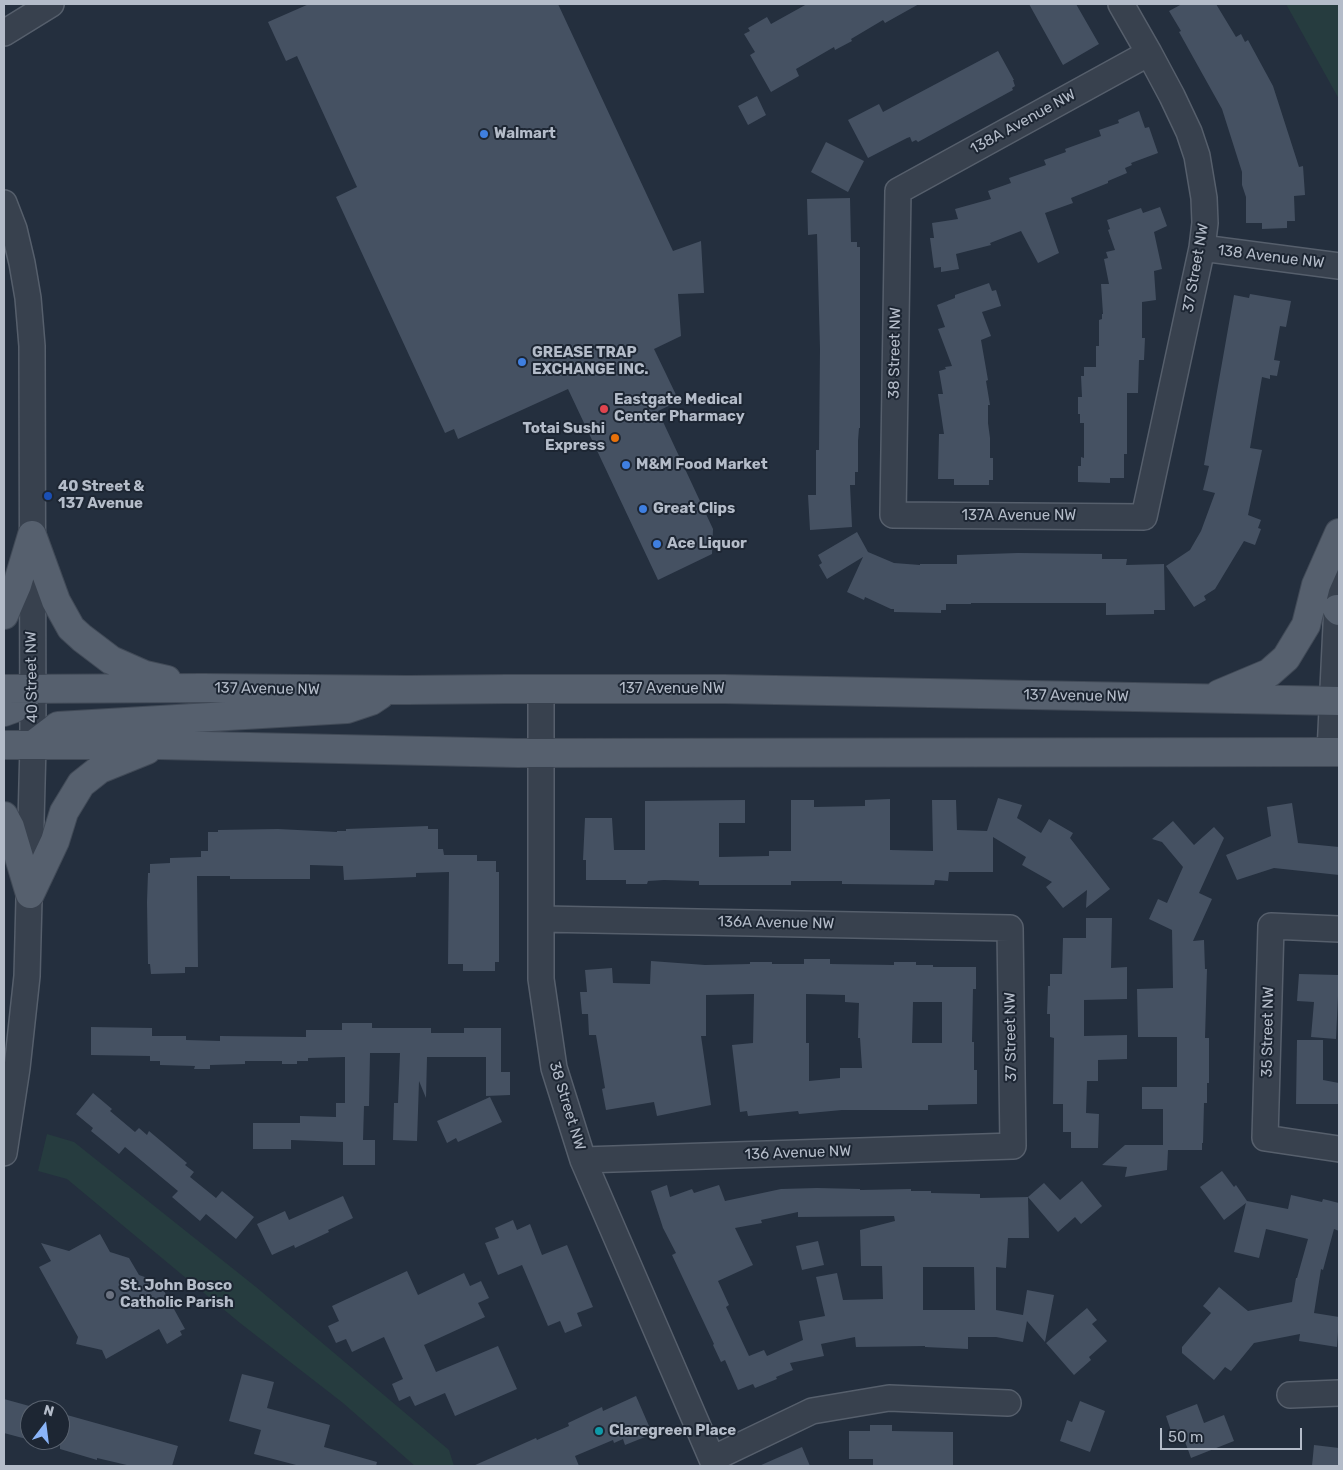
<!DOCTYPE html>
<html>
<head>
<meta charset="utf-8">
<style>
	body { margin:0 }
	#map { position:relative; width:1343px; height:1470px; overflow:hidden; background:#242f3e; font-family:Rubik,sans-serif }
	canvas { display:block }
	.frame { position:absolute; inset:0; border:5px solid #b4bcc9; pointer-events:none }
	.north { position:absolute; left:20px; top:1400px; width:50px; height:50px; box-sizing:border-box; background:#1d2633; border:1px solid #59626f; border-radius:50%; rotate:15deg; font-size:14px; font-weight:700; line-height:20px; text-align:center; color:#b4bcc9 }
	.north::after { content:''; display:block; margin:auto; width:18px; height:22px; background:#8ab4f8; clip-path:polygon(50% 0,100% 100%,50% 72%,0 100%) }
	.scale { position:absolute; left:1160px; top:1428px; width:142px; height:22px; box-sizing:border-box; border:2px solid #b4bcc9; border-top:0; padding-left:6px; font-size:15px; line-height:18px; white-space:nowrap; color:#b4bcc9; -webkit-text-stroke:4px #1d2633; paint-order:stroke }
</style>
</head>
<body>
<div id="map">
<canvas width="1343" height="1470"></canvas>
<div class="frame"></div>
<div class="north">N</div>
<div class="scale">50 m</div>
</div>
<script>
const g = document.querySelector('canvas').getContext('2d');
g.lineJoin = 'round';
function fillPath(path, color) { g.fillStyle = color; g.fill(path, 'evenodd'); }
const toPath = rows => new Path2D(rows.map(r => 'M' + r).join(''));
function trace(path, color, width, dash) { g.strokeStyle = color; g.lineWidth = width; g.lineCap = dash ? 'butt' : 'round'; g.setLineDash(dash || []); g.stroke(path); }
function label(font, color, halo, rows, align = 'center') {
  g.font = font + ' Rubik,sans-serif'; g.lineWidth = 4; g.setLineDash([]); g.textBaseline = 'middle'; g.strokeStyle = halo; g.fillStyle = color; for (const [text, x, y, turn = 0] of rows) {
    g.save(); g.translate(x, y); g.rotate((+turn || 0) * Math.PI / 180); g.textAlign = isNaN(turn) ? turn : align; if (halo) g.strokeText(text, 0, 0); g.fillText(text, 0, 0); g.restore();
  }
}
const green = toPath([
	[1286,4,1339,4,1339,99],
	[47,1134,74,1142,256,1287,449,1450,454,1466,415,1466,343,1403,240,1323,67,1179,38,1171]
]);
const building = toPath([
	[309,4,558,4,673,251,701,241,704,293,678,294,681,336,654,349,679,401,658,411,713,529,712,554,658,580,568,389,458,439,454,429,445,433,336,197,357,187,297,56,286,61,268,22],
	[807,4,919,4,885,23,883,20,851,39,852,41,835,50,834,47,796,69,799,76,771,92,750,55,755,52,744,34,750,31,748,28,767,17,771,24],
	[1029,4,1076,4,1099,44,1063,65],
	[1182,4,1216,4,1236,37,1241,34,1245,42,1248,40,1273,86,1299,167,1303,166,1305,195,1294,196,1295,221,1287,221,1287,228,1262,229,1262,223,1246,223,1246,197,1242,185,1242,172,1222,109,1179,32,1181,31,1169,11],
	[998,51,1014,80,1013,80,1015,86,1012,88,1013,90,918,142,916,140,912,142,910,137,907,138,868,158,848,120,879,104,883,112],
	[757,96,766,115,748,125,738,106],
	[1139,111,1145,128,1149,127,1158,153,1131,163,1132,165,1125,168,1127,173,1108,181,1108,183,1071,198,1073,203,1045,213,1059,253,1038,263,1021,231,990,243,991,245,956,254,959,269,941,272,941,267,934,268,930,238,934,238,932,223,958,219,955,209,991,199,988,191,1011,183,1009,178,1046,165,1044,160,1066,152,1065,149,1101,136,1099,130,1119,123,1118,120],
	[826,142,864,161,848,192,811,172],
	[850,198,851,242,857,242,857,247,860,247,860,428,859,428,858,441,858,472,855,472,855,485,850,485,852,527,810,530,808,495,816,495,816,450,819,450,820,349,817,234,808,235,807,199],
	[1160,207,1167,226,1154,232,1162,269,1154,271,1156,300,1142,302,1142,338,1145,338,1144,360,1139,360,1138,393,1127,393,1127,454,1124,454,1124,478,1110,478,1110,483,1078,482,1078,466,1081,466,1081,457,1084,458,1084,423,1080,423,1080,414,1078,414,1078,397,1082,397,1081,376,1084,376,1084,367,1096,367,1096,346,1099,346,1099,320,1102,319,1102,314,1103,314,1101,284,1109,284,1104,259,1108,258,1106,252,1115,250,1108,230,1110,229,1107,220,1141,208,1143,213],
	[989,283,992,291,996,290,1001,306,982,312,991,336,981,340,988,380,986,381,990,405,988,405,988,423,990,438,990,458,993,458,993,480,989,480,989,485,954,485,954,479,938,479,939,434,944,434,938,394,943,394,939,371,946,369,945,367,952,366,938,329,945,327,937,305,955,298,955,295],
	[1250,294,1291,301,1286,327,1280,326,1274,360,1280,361,1277,376,1270,375,1270,379,1262,377,1250,448,1262,450,1248,515,1261,520,1258,528,1261,529,1255,545,1244,541,1215,589,1204,596,1206,600,1194,607,1166,566,1190,550,1201,531,1215,493,1203,490,1209,466,1204,465,1234,295,1249,298],
	[857,532,868,552,894,563,920,565,920,564,957,564,957,555,1018,553,1102,554,1102,559,1127,559,1126,565,1164,564,1165,610,1154,610,1154,614,1106,615,1106,603,971,603,971,604,946,604,946,610,941,610,941,613,894,612,894,609,891,609,865,597,864,600,847,592,863,557,827,579,819,565,822,563,818,555],
	[998,798,1022,805,1017,818,1041,833,1049,819,1073,833,1070,838,1110,889,1086,908,1087,890,1063,908,1046,887,1052,882,1022,865,1026,857,993,837,993,872,949,872,948,881,935,880,934,885,842,884,842,881,791,881,791,885,699,885,699,881,664,880,648,881,647,884,626,884,626,880,586,880,586,860,583,860,585,818,612,818,614,850,645,850,645,801,745,800,745,823,719,823,719,857,769,856,769,851,791,851,791,800,814,800,814,807,865,806,865,800,890,799,890,850,933,851,932,800,956,800,957,830,987,831],
	[1292,803,1298,843,1339,847,1339,875,1274,868,1237,880,1226,855,1271,836,1267,807],
	[1173,821,1194,845,1214,827,1224,838,1199,893,1212,899,1193,941,1204,940,1205,969,1207,969,1205,1038,1209,1038,1209,1083,1207,1083,1207,1103,1204,1103,1203,1143,1202,1143,1202,1150,1168,1150,1167,1170,1125,1177,1127,1167,1102,1165,1125,1145,1163,1145,1163,1109,1142,1109,1142,1087,1177,1087,1177,1037,1138,1037,1137,989,1173,988,1172,930,1149,919,1158,899,1167,903,1183,867,1162,842,1152,839],
	[428,826,428,829,438,829,438,849,443,849,444,855,477,855,477,861,496,861,496,872,499,872,499,962,495,962,495,971,463,971,463,964,448,964,449,872,416,873,416,877,344,880,343,866,310,865,310,879,230,879,230,876,197,876,198,967,185,967,185,973,151,974,150,964,148,964,147,902,148,873,150,873,150,864,170,863,170,858,201,857,201,851,208,851,208,832,218,832,218,830,278,829,337,832,337,831,346,831,346,829],
	[1086,918,1112,918,1111,968,1127,967,1127,999,1084,1000,1084,1036,1127,1035,1127,1059,1098,1060,1098,1081,1087,1081,1086,1113,1099,1114,1098,1148,1071,1148,1071,1132,1063,1132,1063,1104,1053,1104,1054,1038,1050,1037,1050,1014,1047,1014,1048,986,1050,986,1050,974,1062,974,1063,938,1086,938],
	[804,959,830,959,830,964,894,965,894,962,916,962,916,965,933,965,933,967,976,967,976,989,973,989,972,1042,974,1042,974,1070,977,1070,977,1104,928,1105,928,1110,842,1110,799,1114,798,1111,748,1116,747,1111,740,1112,732,1045,753,1043,754,994,706,995,706,1036,701,1036,711,1105,657,1116,654,1102,606,1110,602,1089,605,1088,596,1035,589,1035,588,1014,582,1014,580,992,587,992,585,970,612,968,613,983,650,984,651,961,705,965,750,964,750,962,772,962,772,964,804,964],
	[806,994,845,995,845,1002,859,1003,858,1038,860,1038,862,1068,840,1068,840,1078,809,1081,809,1043,806,1043],
	[913,1002,942,1002,942,1043,912,1043],
	[1299,974,1339,975,1336,1039,1311,1037,1314,1002,1297,1001],
	[342,1023,372,1023,372,1028,431,1028,431,1033,464,1033,464,1028,501,1028,501,1072,510,1072,510,1095,486,1096,486,1057,427,1057,426,1098,419,1081,417,1141,393,1140,394,1103,398,1103,400,1053,370,1053,369,1106,364,1106,363,1140,375,1140,375,1165,343,1165,343,1142,291,1140,291,1149,253,1149,253,1123,300,1123,300,1116,336,1117,336,1103,345,1103,345,1057,308,1058,308,1061,297,1061,297,1064,282,1064,282,1061,245,1061,245,1064,210,1065,210,1069,194,1069,195,1066,160,1065,160,1061,150,1061,150,1056,91,1055,91,1027,152,1028,152,1036,186,1036,186,1040,220,1041,220,1036,306,1037,306,1030,342,1030],
	[1297,1040,1323,1040,1323,1080,1339,1083,1339,1104,1296,1104],
	[93,1093,112,1109,110,1111,135,1132,139,1128,147,1135,149,1131,187,1163,185,1165,194,1172,190,1177,216,1198,222,1191,254,1217,236,1239,206,1214,200,1221,172,1197,178,1191,125,1147,119,1154,91,1131,93,1128,76,1114],
	[490,1097,502,1122,458,1142,456,1138,447,1143,437,1121],
	[1222,1171,1234,1187,1236,1185,1247,1201,1288,1209,1291,1195,1322,1202,1323,1199,1339,1203,1339,1231,1334,1229,1323,1270,1321,1269,1314,1313,1339,1317,1337,1347,1299,1341,1300,1334,1254,1343,1231,1371,1225,1367,1214,1380,1182,1353,1182,1347,1211,1313,1203,1306,1219,1287,1248,1311,1292,1302,1296,1278,1297,1278,1308,1239,1266,1229,1259,1258,1234,1252,1246,1203,1224,1220,1200,1187],
	[1082,1181,1102,1206,1081,1224,1075,1217,1058,1232,1028,1197,1044,1183,1060,1200],
	[667,1185,670,1197,692,1189,694,1193,719,1185,725,1201,781,1189,817,1188,860,1189,860,1190,911,1189,911,1191,931,1191,931,1193,980,1194,980,1198,1028,1197,1029,1238,1008,1238,1006,1268,996,1267,996,1310,1023,1315,1027,1290,1054,1295,1045,1342,1027,1321,1023,1342,996,1337,968,1337,968,1349,925,1347,925,1346,856,1347,855,1337,821,1344,824,1356,790,1363,793,1370,776,1377,777,1379,755,1388,753,1384,738,1390,725,1360,721,1362,713,1345,714,1344,672,1255,676,1253,663,1228,651,1191],
	[798,1212,798,1217,894,1216,895,1221,860,1230,861,1266,882,1266,883,1299,843,1300,837,1273,816,1277,825,1316,799,1321,803,1340,767,1356,764,1350,749,1356,726,1307,729,1305,718,1281,753,1265,735,1228,762,1223,761,1220],
	[923,1267,974,1267,975,1310,923,1310],
	[343,1196,353,1218,328,1230,329,1232,295,1248,294,1245,272,1255,257,1224,285,1211,289,1220],
	[513,1220,517,1230,530,1224,542,1255,567,1245,593,1307,577,1313,582,1326,565,1333,560,1321,548,1326,522,1265,498,1275,485,1243,499,1238,495,1228],
	[100,1234,110,1252,129,1258,139,1275,159,1282,185,1329,180,1331,182,1335,167,1344,159,1329,106,1359,102,1350,76,1344,78,1337,39,1267,51,1261,41,1243,69,1251],
	[818,1241,824,1265,802,1270,796,1246],
	[407,1271,418,1295,464,1273,470,1286,481,1281,489,1298,478,1303,485,1317,424,1345,436,1372,498,1346,517,1389,455,1416,445,1393,415,1406,410,1396,399,1401,392,1384,403,1379,384,1337,352,1352,346,1339,336,1343,328,1326,339,1321,332,1306],
	[1087,1308,1097,1320,1092,1324,1107,1341,1089,1357,1091,1360,1074,1375,1046,1343],
	[242,1374,274,1382,267,1408,330,1425,324,1447,377,1462,376,1466,300,1466,254,1454,261,1430,229,1421],
	[636,1396,649,1426,642,1430,645,1437,625,1445,623,1439,614,1443,613,1440,575,1456,579,1466,473,1466,536,1438,537,1440,569,1426,568,1423,602,1407,603,1411],
	[4,1399,33,1407,32,1410,30,1410,30,1440,4,1433],
	[1080,1401,1105,1411,1090,1452,1060,1441,1067,1420,1072,1422],
	[1197,1404,1204,1423,1224,1415,1234,1441,1191,1458,1183,1436,1174,1440,1166,1416],
	[67,1415,178,1446,172,1466,131,1466,97,1458,97,1460,60,1449,60,1418,66,1419],
	[870,1425,892,1425,892,1431,953,1432,953,1466,873,1466,873,1459,849,1459,849,1431,870,1431],
	[1314,1445,1339,1448,1339,1466,1312,1466],
	[802,1447,810,1466,759,1466]
]);
const minor = toPath([
	[1121,4,1149,53,1172,96,1189,132,1197,156,1204,198,1205,223,1202,248,1144,517,893,515,898,191,1149,53],
	[4,33,51,4],
	[4,203,14,229,22,263,28,298,32,346,33,745,27,976,17,1068,4,1153],
	[1202,248,1339,266],
	[541,689,541,979,554,1068,583,1160,715,1466],
	[1330,752,1339,562],
	[542,919,1010,928,1013,1146,583,1160],
	[1339,929,1271,926,1265,1138,1339,1149],
	[1290,1395,1339,1393],
	[712,1459,812,1411,889,1398,1008,1403]
]);
const major = toPath([
	[32,535,56,601,71,628,82,638,111,660,145,675,167,680],
	[1337,609,1339,611],
	[4,615,17,585,32,535],
	[4,689,203,688,408,690,507,689,724,689,1339,701],
	[1219,694,1269,673,1286,658,1306,625,1316,585,1339,533],
	[4,712,15,708,32,689],
	[4,745,160,745,517,753,1339,752],
	[33,745,58,726,347,709,371,701,380,695],
	[4,816,10,827,30,894],
	[30,894,55,841,64,812,81,784,100,769,147,750]
]);
const markers = [
	[484,134,5,"#3f7fe0"],
	[522,362,5,"#3f7fe0"],
	[604,409,5,"#e0444e"],
	[615,438,5,"#e8710a"],
	[626,465,5,"#3f7fe0"],
	[48,496,5,"#1a4fb4"],
	[643,509,5,"#3f7fe0"],
	[657,544,5,"#3f7fe0"],
	[110,1295,5,"#6b7280"],
	[599,1431,5,"#0f9aa8"]
];
const streetNames = [
	["138A Avenue NW",1023,122,-29],
	["138 Avenue NW",1271,257,7],
	["37 Street NW",1196,268,-80],
	["38 Street NW",895,353,-89],
	["137A Avenue NW",1019,516],
	["40 Street NW",32,677,-91],
	["137 Avenue NW",267,689,1],
	["137 Avenue NW",672,689],
	["137 Avenue NW",1076,696,1],
	["136A Avenue NW",776,923,1],
	["35 Street NW",1268,1032,-89],
	["37 Street NW",1011,1037,-91],
	["38 Street NW",567,1106,73],
	["136 Avenue NW",798,1153,-2]
];
const poiNames = [
	["Walmart",494,134],
	["GREASE TRAP",532,353],
	["EXCHANGE INC.",532,370],
	["Eastgate Medical",614,400],
	["Center Pharmacy",614,417],
	["Totai Sushi",605,429,"right"],
	["Express",605,446,"right"],
	["M&M Food Market",636,465],
	["40 Street &",58,487],
	["137 Avenue",58,504],
	["Great Clips",653,509],
	["Ace Liquor",667,544],
	["St. John Bosco",120,1286],
	["Catholic Parish",120,1303],
	["Claregreen Place",609,1431]
];
fillPath(green, '#263c3f');
fillPath(building, '#455162');
trace(minor, '#565f6c', 28);
trace(major, '#414a57', 30);
trace(minor, '#38414e', 25);
trace(major, '#56606e', 28);
for (const [x, y, r, color] of markers) { const dot = new Path2D(); dot.arc(x, y, r, 0, 2 * Math.PI); g.fillStyle = color; g.fill(dot); trace(dot, '#1d2633', 2); }
label('15px', '#b4bcc9', '#1d2633', streetNames);
label('bold 15px', '#b4bcc9', '#1d2633', poiNames, 'left');
</script>
</body>
</html>
